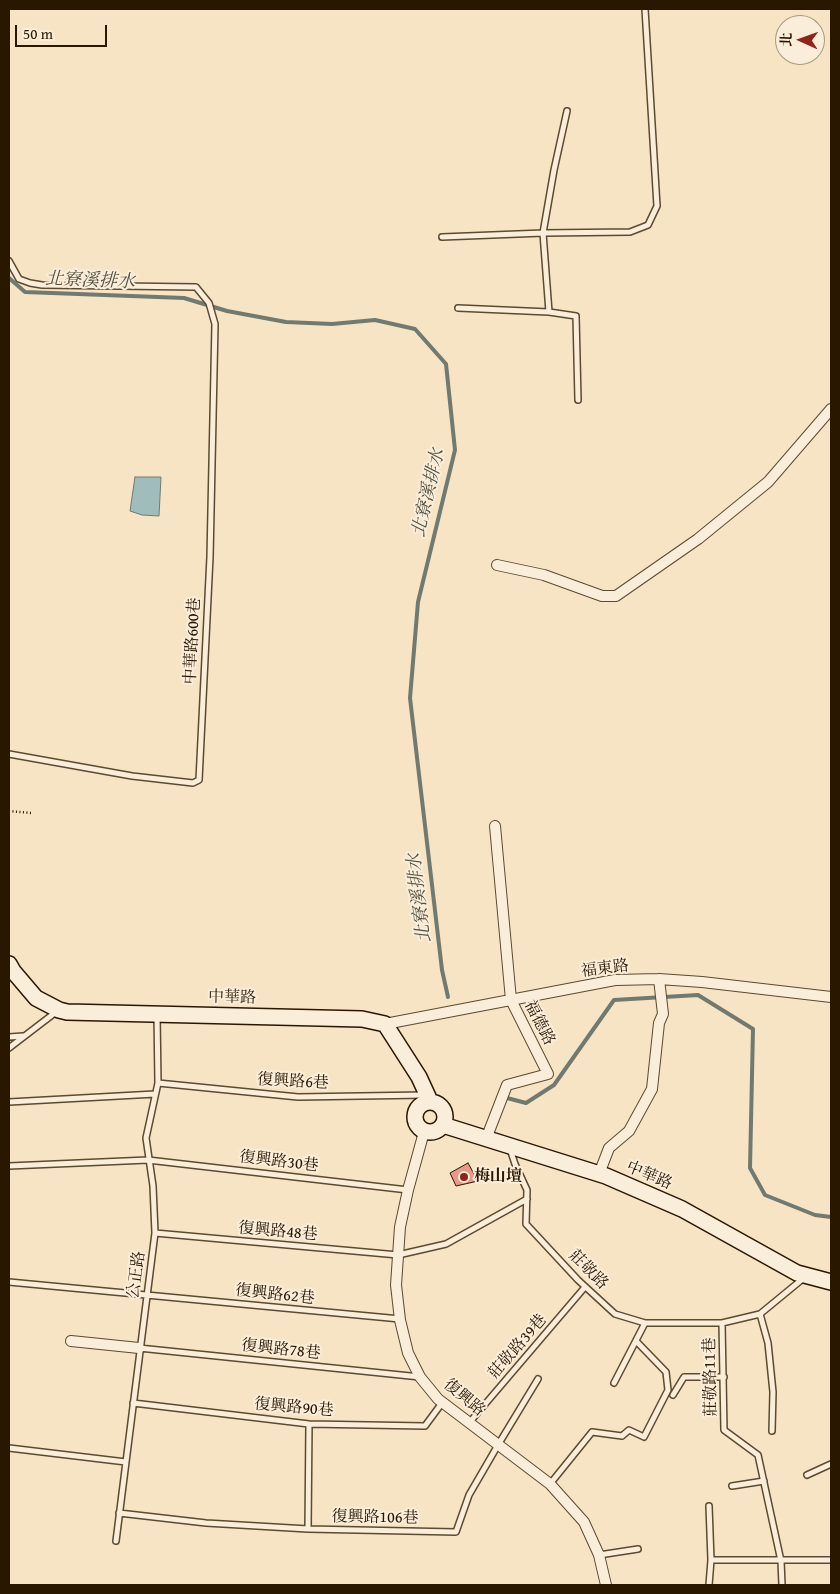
<!DOCTYPE html>
<html>
<head>
<meta charset="utf-8">
<style>
	body { margin:0 }
	#map { position:relative; width:840px; height:1594px; overflow:hidden; background:#f7e4c4; font-family:"Gentium Book Plus","Noto Serif TC",serif }
	canvas { display:block }
	.frame { position:absolute; inset:0; border:10px solid #291700; pointer-events:none }
	.north { position:absolute; left:775px; top:15px; width:50px; height:50px; box-sizing:border-box; background:#faedd9; border:1px solid #a69782; border-radius:50%; rotate:272deg; font-size:14px; font-weight:700; line-height:20px; text-align:center; color:#291700 }
	.north::after { content:''; display:block; margin:auto; width:18px; height:22px; background:#8f2418; clip-path:polygon(50% 0,100% 100%,50% 72%,0 100%) }
	.scale { position:absolute; left:15px; top:25px; width:92px; height:22px; box-sizing:border-box; border:2px solid #291700; border-top:0; padding-left:6px; font-size:15px; line-height:18px; white-space:nowrap; color:#291700; -webkit-text-stroke:4px #faedd9; paint-order:stroke }
</style>
</head>
<body>
<div id="map">
<canvas width="840" height="1594"></canvas>
<div class="frame"></div>
<div class="north">北</div>
<div class="scale">50 m</div>
</div>
<script>
const g = document.querySelector('canvas').getContext('2d');
g.lineJoin = 'round';
function fillPath(path, color) { g.fillStyle = color; g.fill(path, 'evenodd'); }
const toPath = rows => new Path2D(rows.map(r => 'M' + r).join(''));
function trace(path, color, width, dash) { g.strokeStyle = color; g.lineWidth = width; g.lineCap = dash ? 'butt' : 'round'; g.setLineDash(dash || []); g.stroke(path); }
function label(font, color, halo, rows, align = 'center') {
  g.font = font + ' "Gentium Book Plus","Noto Serif TC",serif'; g.lineWidth = 4; g.setLineDash([]); g.textBaseline = 'middle'; g.strokeStyle = halo; g.fillStyle = color; for (const [text, x, y, turn = 0] of rows) {
    g.save(); g.translate(x, y); g.rotate((+turn || 0) * Math.PI / 180); g.textAlign = isNaN(turn) ? turn : align; if (halo) g.strokeText(text, 0, 0); g.fillText(text, 0, 0); g.restore();
  }
}
const water = toPath([
	[135,477,161,477,159,516,142,515,130,511,135,477]
]);
const stream = toPath([
	[9,278,25,292,184,298,227,311,286,322,332,324,375,320,415,329,446,364,455,450,418,602,410,698,442,970,448,997],
	[507,1098,526,1103,554,1085,614,1000,698,995,753,1029,750,1168,765,1195,815,1215,831,1217]
]);
const building = toPath([
	[468,1163,478,1181,456,1186,450,1173,468,1163]
]);
const path = toPath([
	[9,811,31,813]
]);
const lane = toPath([
	[567,111,554,170,543,233,549,312,576,316,578,400],
	[442,237,543,233,630,232,648,225,657,206,645,9],
	[9,261,19,279,30,283,42,285,196,287,209,303,215,324,210,557,199,780,193,783,132,776,9,754],
	[458,308,549,312],
	[9,1037,23,1036],
	[9,1048,56,1012],
	[158,1083,298,1097,425,1095],
	[9,1102,155,1094],
	[510,1149,515,1164,527,1190,526,1224,578,1280,615,1314,645,1323,722,1323,760,1314,805,1277],
	[9,1166,148,1160,408,1190],
	[155,1233,398,1255,446,1244,527,1199],
	[9,1282,400,1319],
	[760,1314,768,1343,773,1392,772,1431],
	[722,1323,724,1430,758,1455,781,1561,782,1585],
	[139,1348,420,1377],
	[614,1383,645,1323],
	[673,1395,684,1377,724,1377],
	[133,1403,309,1424,425,1426,442,1403],
	[469,1423,585,1287],
	[9,1448,126,1462],
	[807,1475,831,1464],
	[550,1484,592,1432,622,1436,629,1430,644,1437,668,1390,666,1372,636,1341],
	[732,1486,764,1481],
	[119,1513,206,1523,308,1529,456,1532,469,1495,498,1445,538,1379],
	[308,1529,309,1424],
	[116,1541,155,1233,153,1186,146,1138,158,1083,157,1015],
	[599,1555,638,1549],
	[711,1560,831,1560],
	[709,1585,711,1560,709,1506]
]);
const street = toPath([
	[497,565,544,575,602,596,616,596,698,539,768,482,831,409],
	[385,1024,615,980,659,979,702,982,831,997],
	[424,1132,408,1190,400,1227,396,1285,400,1320,408,1353,420,1377,438,1399,550,1484,584,1522,599,1555,606,1585],
	[486,1139,507,1085,548,1074,511,1000,495,826],
	[599,1174,609,1148,629,1131,652,1089,659,1023,663,1014,659,979],
	[71,1341,139,1348]
]);
const secondary = toPath([
	[9,964,13,971,36,998,59,1010,67,1012,362,1019,385,1024,419,1077,430,1101],
	'415 1117a15 15 0 1 1 30 0a15 15 0 1 1-30 0Z',
	[443,1125,606,1176,682,1209,797,1273,831,1282]
]);
const markers = [
	[464,1177,5,"#8f2418"]
];
const streetNames = [
	["中華路600巷",193,641,-87],
	["福東路",605,969,-7],
	["中華路",232,998,1],
	["福德路",539,1023,63],
	["復興路6巷",293,1082,3],
	["復興路30巷",279,1162,7],
	["中華路",649,1176,23],
	["復興路48巷",278,1232,5],
	["莊敬路",588,1270,45],
	["公正路",137,1275,-82],
	["復興路62巷",275,1295,6],
	["莊敬路39巷",518,1347,-49],
	["復興路78巷",281,1350,6],
	["莊敬路11巷",711,1377,-91],
	["復興路",464,1398,40],
	["復興路90巷",294,1408,5],
	["復興路106巷",375,1518,1]
];
const poiNames = [
	["梅山壇",474,1177]
];
const waterNames = [
	["北寮溪排水",90,281,2],
	["北寮溪排水",429,493,-77],
	["北寮溪排水",420,898,-97]
];
fillPath(water, '#a1bcbd');
trace(water, '#717a71', 1);
trace(stream, '#717a71', 4);
fillPath(building, '#e99987');
trace(building, '#291700', 1);
trace(lane, '#5c4a31', 8);
trace(street, '#5c4a31', 12);
trace(secondary, '#291700', 18);
trace(path, '#291700', 2.5, [1, 2.5]);
trace(lane, '#faedd9', 5);
trace(street, '#faedd9', 10);
trace(secondary, '#faedd9', 15);
for (const [x, y, r, color] of markers) { const dot = new Path2D(); dot.arc(x, y, r, 0, 2 * Math.PI); g.fillStyle = color; g.fill(dot); trace(dot, '#faedd9', 2); }
label('16px', '#291700', '#faedd9', streetNames);
label('bold 16px', '#291700', '#faedd9', poiNames, 'left');
label('italic 18px', '#535142', '#faedd9', waterNames);
</script>
</body>
</html>
